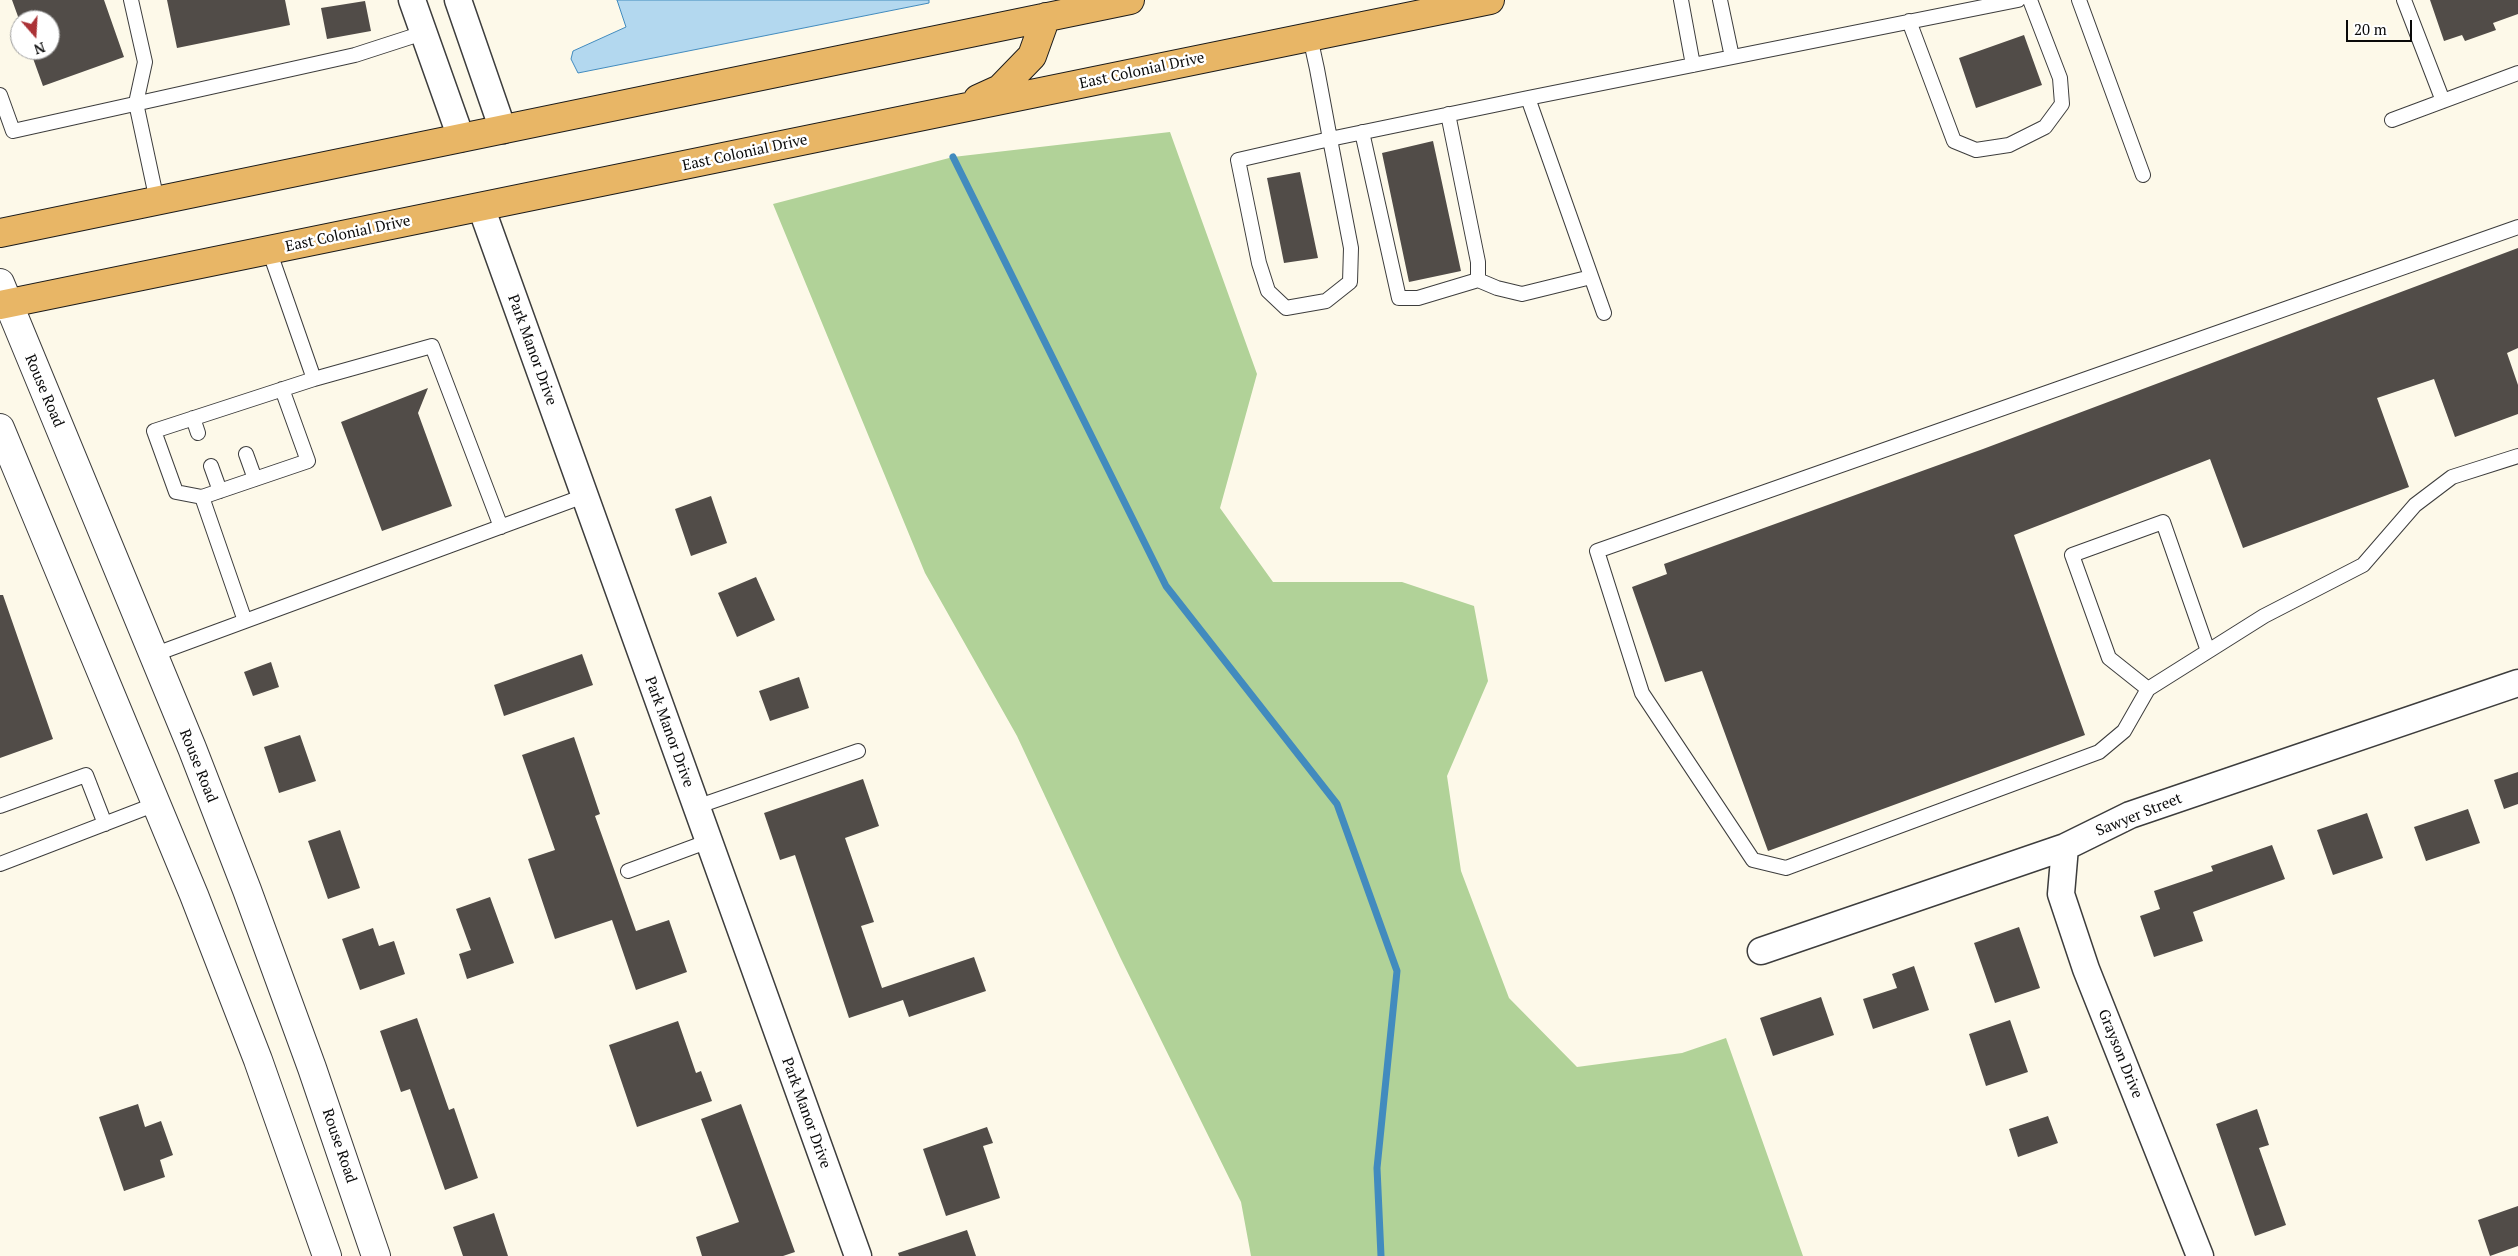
<!DOCTYPE html>
<html>
<head>
<meta charset="utf-8">
<style>
	body { margin:0 }
	#map { position:relative; width:2518px; height:1256px; overflow:hidden; background:#fdf9e9; font-family:"PT Serif",serif }
	canvas { display:block }
	.north { position:absolute; left:10px; top:10px; width:50px; height:50px; box-sizing:border-box; background:#fff; border:1px solid #9d9d9d; border-radius:50%; rotate:161deg; font-size:14px; font-weight:700; line-height:20px; text-align:center; color:#0a0a0a }
	.north::after { content:''; display:block; margin:auto; width:18px; height:22px; background:#ab3236; clip-path:polygon(50% 0,100% 100%,50% 72%,0 100%) }
	.scale { position:absolute; left:2346px; top:20px; width:66px; height:22px; box-sizing:border-box; border:2px solid #0a0a0a; border-top:0; padding-left:6px; font-size:15px; line-height:18px; white-space:nowrap; color:#0a0a0a; -webkit-text-stroke:4px #fff; paint-order:stroke }
</style>
</head>
<body>
<div id="map">
<canvas width="2518" height="1256"></canvas>
<div class="north">N</div>
<div class="scale">20 m</div>
</div>
<script>
const g = document.querySelector('canvas').getContext('2d');
g.lineJoin = 'round';
function fillPath(path, color) { g.fillStyle = color; g.fill(path, 'evenodd'); }
const toPath = rows => new Path2D(rows.map(r => 'M' + r).join(''));
function trace(path, color, width, dash) { g.strokeStyle = color; g.lineWidth = width; g.lineCap = dash ? 'butt' : 'round'; g.setLineDash(dash || []); g.stroke(path); }
function label(font, color, halo, rows, align = 'center') {
  g.font = font + ' "PT Serif",serif'; g.lineWidth = 5; g.setLineDash([]); g.textBaseline = 'middle'; g.strokeStyle = halo; g.fillStyle = color; for (const [text, x, y, turn = 0] of rows) {
    g.save(); g.translate(x, y); g.rotate((+turn || 0) * Math.PI / 180); g.textAlign = isNaN(turn) ? turn : align; if (halo) g.strokeText(text, 0, 0); g.fillText(text, 0, 0); g.restore();
  }
}
const forest = toPath([
	[1170,132,1257,374,1220,508,1273,582,1402,582,1474,606,1488,681,1447,776,1461,871,1509,998,1577,1067,1682,1053,1726,1038,1803,1256,1251,1256,1241,1202,1120,957,1017,736,925,573,773,204,953,157]
]);
const water = toPath([
	[617,0,929,0,929,3,578,73,571,59,573,51,626,27,617,0]
]);
const stream = toPath([
	[953,157,1166,586,1337,804,1397,971,1377,1168,1381,1256]
]);
const building = toPath([
	[12,0,104,0,124,57,43,86,30,50,50,50,50,20,20,22],
	[167,0,285,0,290,25,177,48],
	[2430,0,2518,0,2518,14,2493,23,2496,30,2465,41,2462,35,2444,41],
	[365,1,371,31,327,39,321,8],
	[2024,35,2042,85,1976,108,1959,58],
	[1433,141,1461,271,1409,282,1382,153],
	[1300,172,1318,258,1284,263,1267,178],
	[2518,248,2518,348,2507,353,2518,385,2518,414,2455,437,2434,379,2377,398,2409,487,2243,548,2210,459,2014,535,2085,735,1768,851,1702,671,1665,682,1632,587,1667,574,1664,564,1983,449],
	[428,388,418,413,452,506,382,531,341,422],
	[711,496,727,543,691,556,675,509],
	[756,577,775,620,737,637,718,593],
	[0,595,3,595,53,739,0,758],
	[582,654,593,685,504,716,494,685],
	[271,662,279,687,253,696,244,672],
	[799,677,809,708,770,721,759,691],
	[300,735,316,781,279,793,264,747],
	[574,737,600,814,595,816,636,931,669,920,687,972,636,990,612,920,555,939,528,859,555,850,522,755],
	[2518,772,2518,804,2504,809,2494,780],
	[863,779,879,826,845,838,874,922,861,926,882,988,974,957,986,991,909,1017,903,1000,849,1018,795,855,780,860,764,813],
	[2468,809,2480,843,2426,861,2414,827],
	[2367,813,2383,858,2333,875,2317,830],
	[340,830,360,888,328,899,308,841],
	[2272,845,2285,879,2193,912,2203,941,2154,957,2140,916,2160,909,2154,891,2213,871,2211,866],
	[490,897,514,963,467,979,459,954,471,950,456,909],
	[2019,927,2040,988,1995,1003,1974,943],
	[373,928,379,946,394,941,405,974,360,990,342,939],
	[1914,966,1929,1010,1873,1029,1863,999,1897,988,1892,974],
	[1821,997,1834,1035,1773,1056,1760,1018],
	[417,1018,449,1110,454,1108,478,1178,445,1190,410,1089,401,1092,380,1031],
	[2010,1020,2028,1072,1986,1086,1969,1034],
	[678,1021,696,1073,701,1071,712,1101,637,1127,609,1045],
	[138,1104,145,1127,161,1121,173,1155,160,1160,165,1177,124,1191,99,1117],
	[741,1104,795,1252,783,1256,702,1256,696,1237,739,1222,701,1119],
	[2257,1109,2269,1145,2259,1148,2286,1225,2255,1236,2216,1124],
	[2048,1116,2058,1143,2018,1157,2009,1129],
	[987,1127,993,1143,983,1146,1000,1198,946,1216,923,1149],
	[2518,1206,2518,1246,2490,1256,2478,1220],
	[494,1213,508,1256,463,1256,453,1227],
	[967,1230,976,1256,899,1256,898,1253]
]);
const service = toPath([
	[131,0,145,62,136,103,157,201],
	[1681,0,1693,65],
	[1720,0,1732,57],
	[2079,0,2143,175],
	[2404,0,2443,101],
	[1909,21,1954,141,1976,150,2009,145,2045,127,2062,104,2060,78,2030,0],
	[1310,37,1317,69,1330,139,1351,248,1350,282,1326,301,1286,308,1268,291,1259,263,1238,160,1330,139,1528,98,2018,0],
	[0,95,13,131,355,55,423,33],
	[1528,98,1604,313],
	[2392,120,2518,73],
	[1362,132,1399,298,1418,298,1478,280,1478,262,1448,114],
	[2518,227,1597,551,1642,693,1753,860,1786,868,2099,752,2124,731,2148,689,2264,616,2363,565,2415,505,2452,477,2518,456],
	[269,250,314,379,432,346,501,527],
	[1478,280,1497,288,1522,294,1591,277],
	[193,418,198,433],
	[246,454,255,479],
	[211,466,220,491],
	[202,497,308,461,282,389],
	[245,621,202,497,176,492,154,431,314,379],
	[153,655,584,496],
	[2148,689,2109,658,2072,555,2163,522,2208,651],
	[0,806,86,775,105,824],
	[696,807,858,751],
	[0,864,156,804],
	[628,871,709,841]
]);
const minor = toPath([
	[412,0,461,138],
	[458,0,503,130],
	[481,207,858,1256],
	[2065,847,2061,894,2086,969,2200,1256],
	[1761,951,2065,847,2130,815,2518,683]
]);
const tertiary = toPath([
	[0,283,192,748,247,890,312,1068,376,1256],
	[0,428,194,895,258,1060,327,1256]
]);
const trunk = toPath([
	[978,99,1000,89,1032,56,1046,17],
	[0,233,1130,0],
	[0,305,1490,0]
]);
const streetNames = [
	["East Colonial Drive",1142,71,-12],
	["East Colonial Drive",745,153,-12],
	["East Colonial Drive",348,234,-12],
	["Park Manor Drive",532,350,70],
	["Rouse Road",44,391,67],
	["Park Manor Drive",669,732,70],
	["Rouse Road",198,766,68],
	["Sawyer Street",2139,815,-22],
	["Grayson Drive",2120,1054,68],
	["Park Manor Drive",806,1113,70],
	["Rouse Road",339,1146,71]
];
fillPath(forest, '#b1d298');
fillPath(water, '#b3d8ef');
trace(water, '#428bbe', 1);
trace(stream, '#428bbe', 7);
fillPath(building, '#514c48');
trace(service, '#3d3d3d', 16);
trace(minor, '#3d3d3d', 29);
trace(tertiary, '#3d3d3d', 30);
trace(trunk, '#1b1b1b', 30);
trace(service, '#fff', 14);
trace(minor, '#fff', 26);
trace(tertiary, '#fff', 28);
trace(trunk, '#e8b666', 28);
label('15px', '#0a0a0a', '#fff', streetNames);
</script>
</body>
</html>
